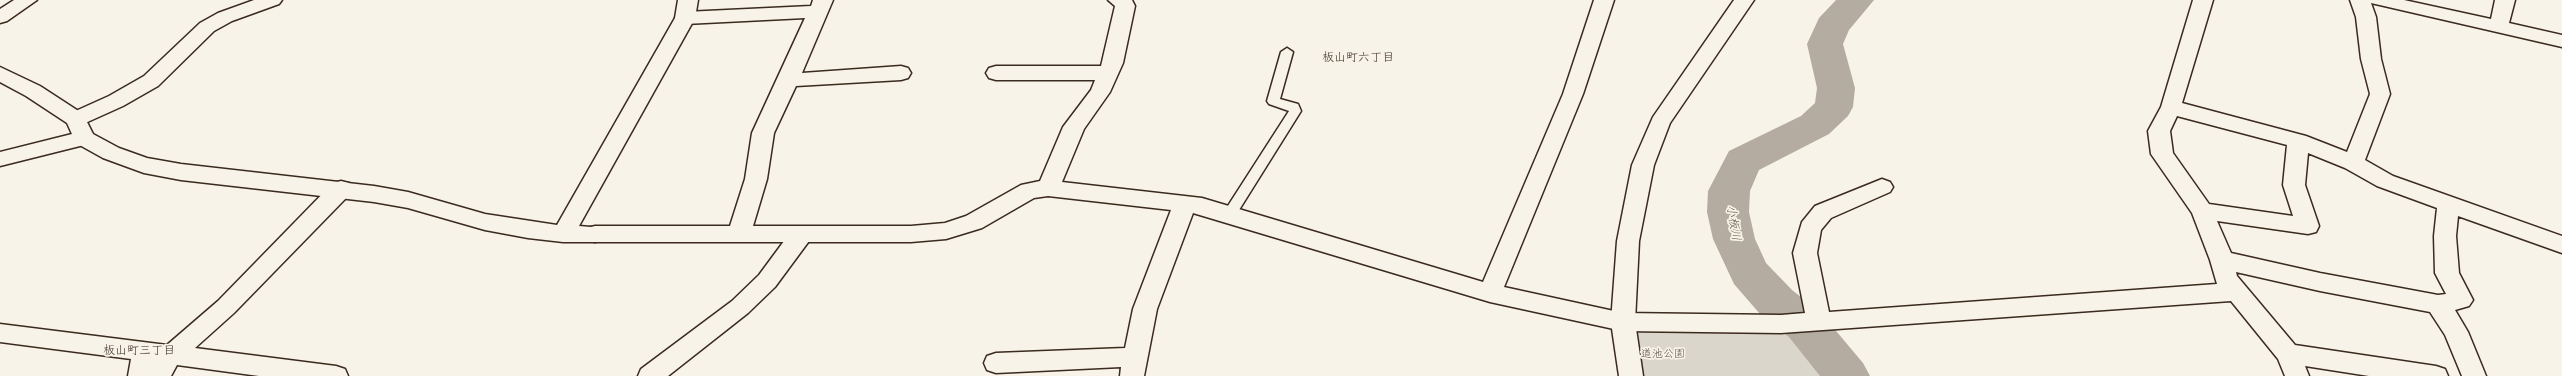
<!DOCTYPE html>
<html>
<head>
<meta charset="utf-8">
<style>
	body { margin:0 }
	canvas { display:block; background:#f7f3e8 }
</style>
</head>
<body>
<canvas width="2562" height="376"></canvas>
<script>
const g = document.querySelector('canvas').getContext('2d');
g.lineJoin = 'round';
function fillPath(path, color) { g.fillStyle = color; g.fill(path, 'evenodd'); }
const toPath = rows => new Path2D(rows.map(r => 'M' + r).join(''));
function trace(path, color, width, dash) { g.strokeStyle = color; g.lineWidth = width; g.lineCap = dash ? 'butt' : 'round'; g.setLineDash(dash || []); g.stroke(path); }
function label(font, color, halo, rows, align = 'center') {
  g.font = font + ' Pangolin,"Klee One",sans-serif'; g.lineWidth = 3.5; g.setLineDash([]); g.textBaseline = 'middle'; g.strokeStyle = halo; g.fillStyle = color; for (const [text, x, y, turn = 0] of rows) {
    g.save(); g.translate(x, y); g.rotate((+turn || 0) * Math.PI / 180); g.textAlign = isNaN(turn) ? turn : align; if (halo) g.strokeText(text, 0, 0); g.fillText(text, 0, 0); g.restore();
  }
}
const green = toPath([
	[1636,330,1801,335,1829,376,1643,376]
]);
const river = toPath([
	[1836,0,1874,0,1849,30,1843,44,1855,88,1853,107,1848,116,1829,134,1759,170,1750,191,1749,212,1755,239,1766,263,1792,290,1821,313,1863,363,1870,376,1820,376,1789,337,1760,314,1734,284,1713,239,1707,212,1708,191,1729,151,1801,116,1815,103,1817,88,1807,44,1819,18,1836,0]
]);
const service = toPath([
	[1287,48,1293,52,1280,99,1298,104,1301,111,1234,218,1224,218,1222,215,1224,212,1289,111,1269,104,1267,101,1281,52,1287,48]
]);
const minor = toPath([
	[14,0,37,0,7,21,0,23,0,9,14,0],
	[254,0,282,0,279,4,232,21,214,31,158,86,123,106,83,124,76,126,69,124,66,119,69,114,109,96,144,76,200,23,218,13,254,0],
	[813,0,833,0,802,73,901,66,908,68,911,73,908,78,901,80,796,86,774,133,767,179,753,226,911,226,945,223,966,216,1021,185,1040,181,1063,127,1091,90,1095,80,996,80,989,78,986,73,989,68,996,66,1101,66,1115,6,1108,0,1132,0,1135,6,1123,63,1110,92,1084,129,1062,182,1202,198,1483,282,1563,94,1594,0,1614,0,1583,94,1504,287,1623,313,1781,315,1805,313,1793,253,1802,222,1815,206,1882,179,1890,182,1893,187,1890,192,1831,218,1821,230,1817,253,1829,312,2217,284,2210,260,2192,213,2151,154,2148,131,2161,107,2193,0,2213,0,2182,103,2306,136,2347,152,2370,94,2361,59,2356,17,2350,0,2404,0,2491,19,2495,0,2515,0,2509,23,2562,35,2562,47,2371,3,2376,17,2381,59,2390,94,2365,160,2393,176,2562,236,2562,253,2458,216,2456,236,2459,273,2473,300,2469,306,2455,310,2468,332,2486,376,2462,376,2445,335,2430,312,2320,291,2236,272,2237,276,2295,345,2436,366,2445,369,2448,376,2369,376,2305,366,2309,376,2285,376,2278,359,2231,301,1781,333,1623,331,1490,302,1193,213,1157,309,1144,376,1120,376,1121,367,996,373,987,370,984,363,987,356,996,353,1125,348,1133,309,1171,210,1048,196,1034,198,982,228,946,239,911,242,595,242,587,240,584,234,587,228,595,226,730,226,745,179,752,133,805,18,685,24,678,22,675,18,678,14,685,12,811,6,813,0],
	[2177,116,2287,145,2283,185,2293,216,2209,204,2173,153,2170,131,2177,116],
	[2308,153,2345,168,2377,186,2437,208,2434,236,2435,273,2446,294,2438,295,2320,273,2231,253,2217,221,2308,234,2316,232,2319,226,2305,185,2308,153],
	[84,131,92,133,95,138,92,143,0,166,0,152,84,131],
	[341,181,349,183,352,189,349,195,234,313,195,348,336,366,345,369,348,376,259,376,177,365,171,376,128,376,131,359,0,342,0,324,167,345,218,301,333,183,341,181]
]);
const tertiary = toPath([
	[678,0,698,0,695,18,579,226,603,228,606,234,603,240,595,242,563,242,528,238,485,230,408,208,374,202,181,180,144,173,103,158,76,143,67,123,26,96,0,82,0,67,40,86,83,114,93,134,119,148,147,158,181,164,374,186,408,192,485,214,557,225,675,18,678,0],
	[1734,0,1754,0,1670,123,1654,165,1639,241,1635,322,1643,376,1619,376,1611,322,1617,241,1632,165,1653,117,1734,0],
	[801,227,809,229,812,235,809,241,775,287,748,313,668,376,638,376,641,369,732,301,759,275,793,229,801,227]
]);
const parkNames = [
	["道池公園",1663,354]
];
const neighbourhoodNames = [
	["板山町六丁目",1358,58],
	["板山町三丁目",139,351]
];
const waterNames = [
	["小板川",1733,223,80]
];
fillPath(green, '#dbd6cb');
fillPath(river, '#b4aca0');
trace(service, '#3b2a1e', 3);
trace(minor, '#3b2a1e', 3);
trace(tertiary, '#3b2a1e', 3);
fillPath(service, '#f7f3e8');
fillPath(minor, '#f7f3e8');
fillPath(tertiary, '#f7f3e8');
label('11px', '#5b4c41', '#f7f3e8', parkNames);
label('12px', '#3b2a1e', '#f7f3e8', neighbourhoodNames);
label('italic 12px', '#5f5145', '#f7f3e8', waterNames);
</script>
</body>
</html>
